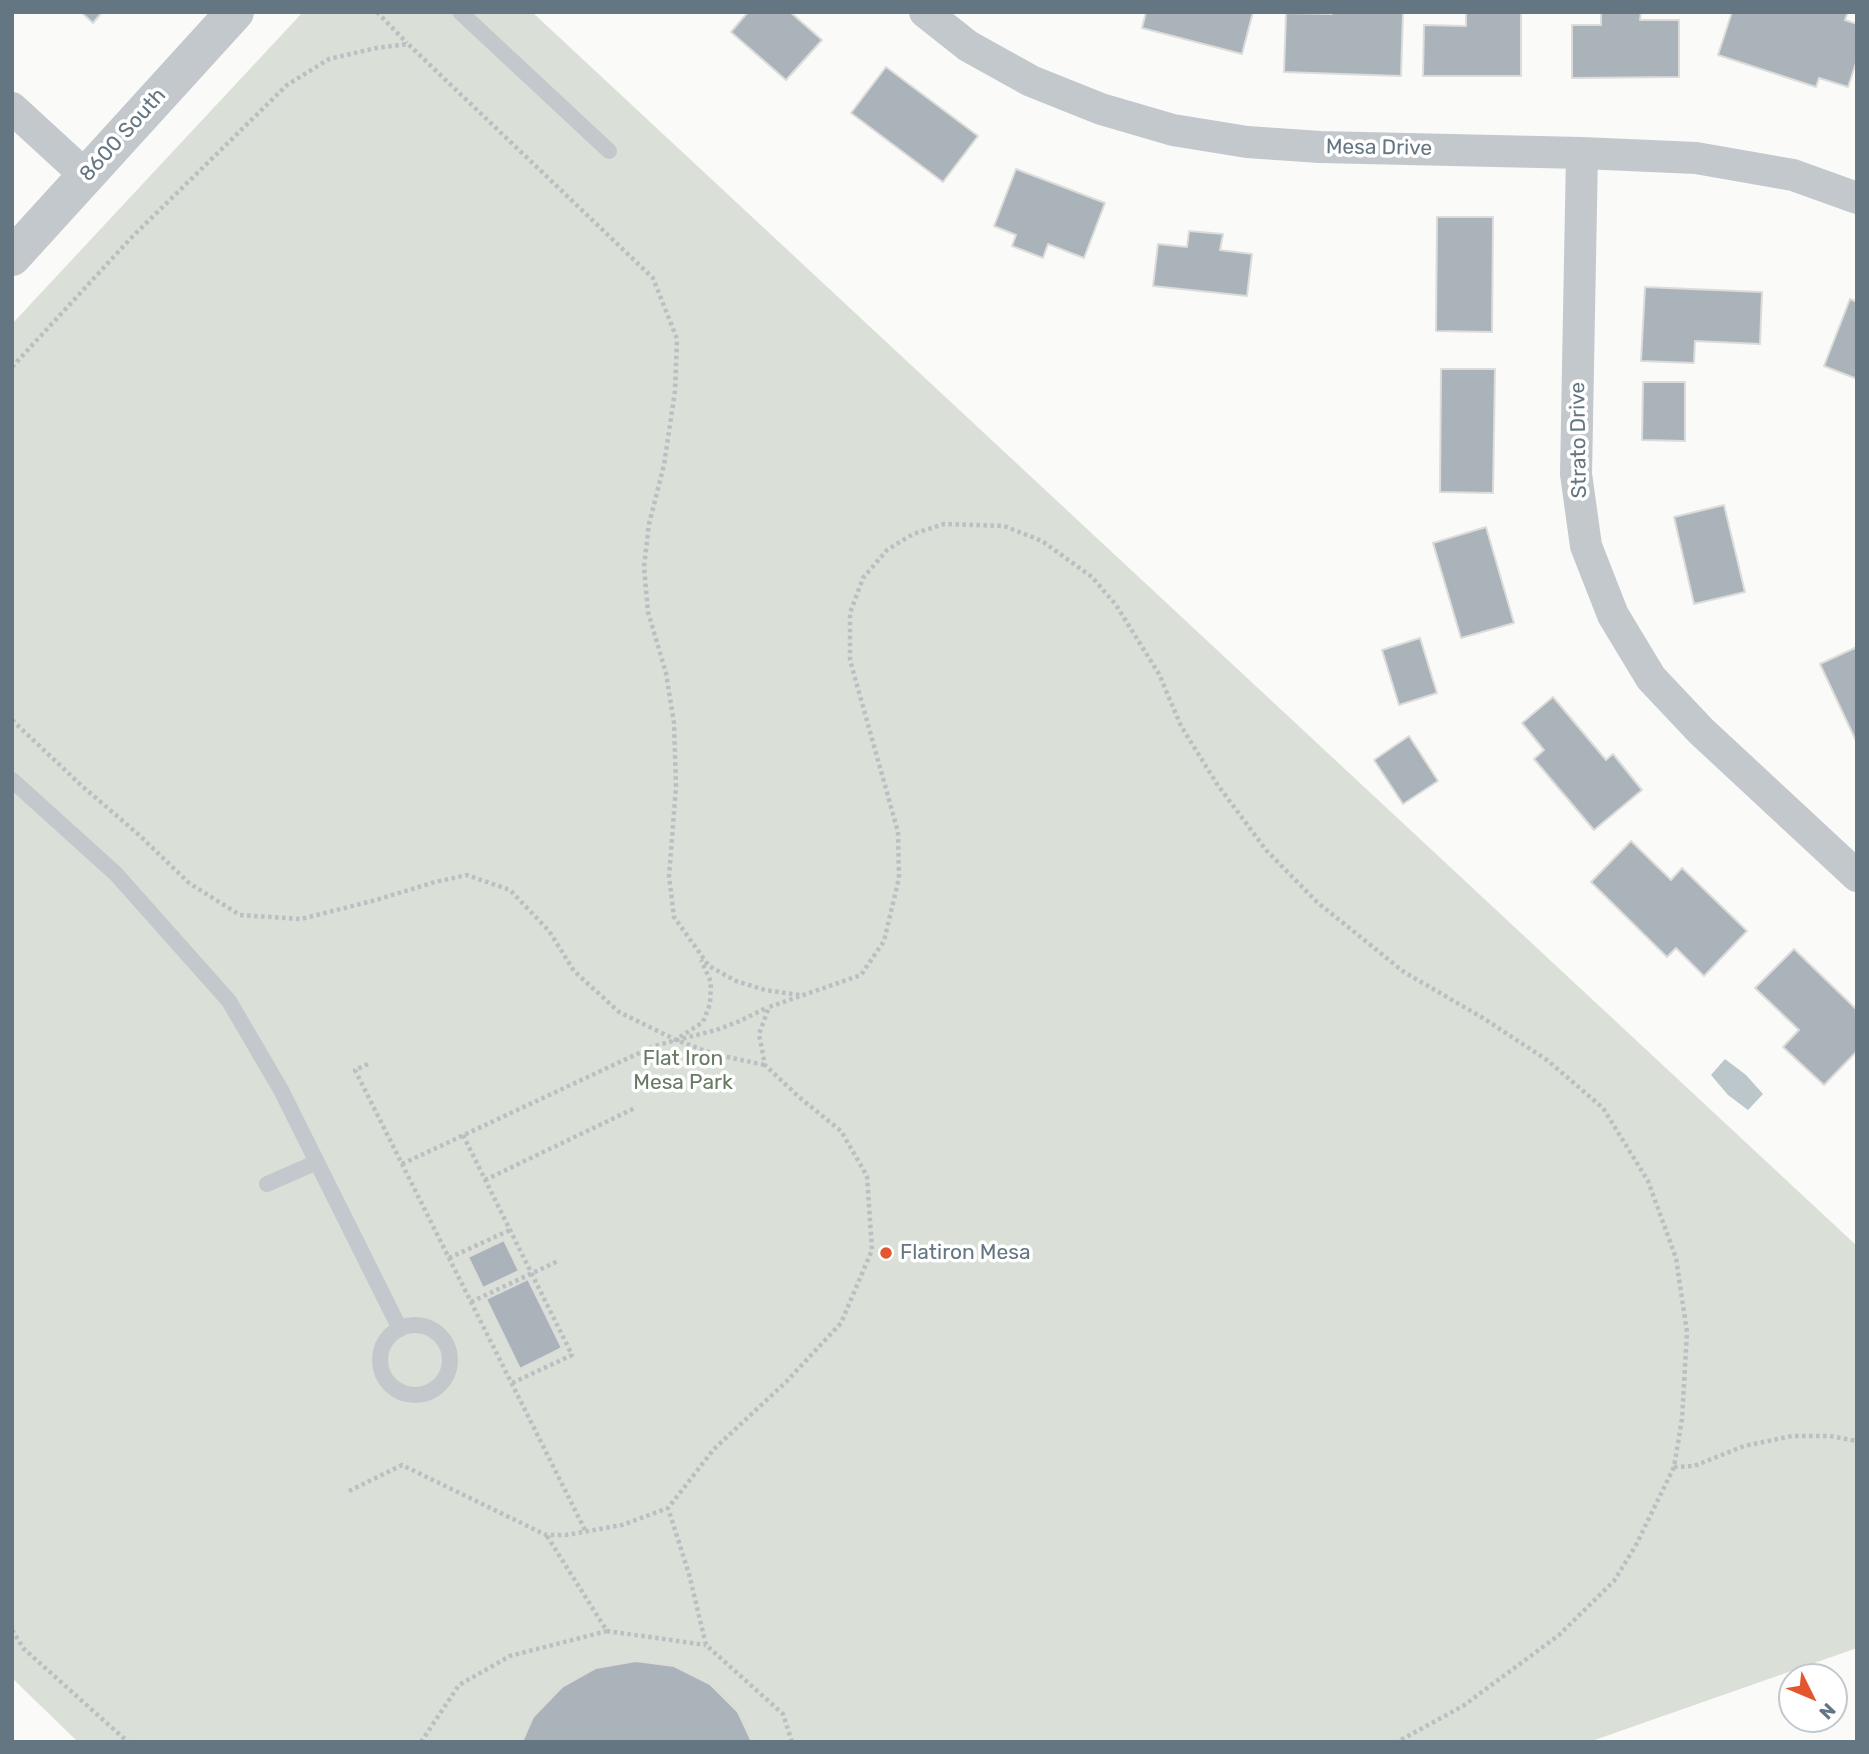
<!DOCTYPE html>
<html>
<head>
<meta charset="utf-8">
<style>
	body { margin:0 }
	#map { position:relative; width:1869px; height:1754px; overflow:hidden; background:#fafaf8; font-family:Rubik,sans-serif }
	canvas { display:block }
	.frame { position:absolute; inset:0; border:14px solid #657683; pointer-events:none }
	.north { position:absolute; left:1778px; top:1663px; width:70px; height:70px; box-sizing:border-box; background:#fff; border:2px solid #c1c8cd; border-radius:50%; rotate:133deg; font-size:19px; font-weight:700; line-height:28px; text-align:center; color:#657683 }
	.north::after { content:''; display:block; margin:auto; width:24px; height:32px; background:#e4572e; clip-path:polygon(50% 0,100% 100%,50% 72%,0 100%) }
</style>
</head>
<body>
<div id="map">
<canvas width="1869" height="1754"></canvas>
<div class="frame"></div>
<div class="north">N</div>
</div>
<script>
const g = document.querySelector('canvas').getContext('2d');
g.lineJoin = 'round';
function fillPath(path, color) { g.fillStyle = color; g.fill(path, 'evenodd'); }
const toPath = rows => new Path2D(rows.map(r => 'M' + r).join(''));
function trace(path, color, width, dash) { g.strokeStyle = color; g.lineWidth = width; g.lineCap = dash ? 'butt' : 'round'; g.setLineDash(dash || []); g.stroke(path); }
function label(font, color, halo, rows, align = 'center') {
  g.font = font + ' Rubik,sans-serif'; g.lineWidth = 7; g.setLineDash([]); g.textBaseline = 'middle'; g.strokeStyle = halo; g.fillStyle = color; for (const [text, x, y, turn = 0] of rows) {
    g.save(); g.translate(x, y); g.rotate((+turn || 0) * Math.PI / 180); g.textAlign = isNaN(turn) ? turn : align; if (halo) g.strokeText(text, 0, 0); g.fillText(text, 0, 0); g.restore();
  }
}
const green = toPath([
	[303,12,532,12,1857,1246,1857,1648,1589,1742,78,1742,12,1678,12,324]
]);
const water = toPath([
	[1725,1059,1746,1075,1763,1094,1748,1110,1728,1095,1711,1075]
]);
const building = toPath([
	[81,12,102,12,93,23,81,12],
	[748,12,790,12,822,40,786,80,731,32,748,12],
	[1146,12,1253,12,1242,54,1142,28,1146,12],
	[1332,12,1403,12,1401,76,1284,72,1286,13,1332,14,1332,12],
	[1466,12,1521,12,1521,76,1423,76,1424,25,1466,26,1466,12],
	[1601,12,1641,12,1640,20,1679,20,1679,77,1572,78,1572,25,1601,25,1601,12],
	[1732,12,1848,12,1845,20,1857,24,1857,60,1848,87,1819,78,1816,87,1718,55,1732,12],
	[886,67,978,136,943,182,851,113,886,67],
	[1016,169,1105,203,1084,258,1048,244,1043,258,1012,246,1016,235,994,226,1016,169],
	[1437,217,1493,217,1492,332,1436,331,1437,217],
	[1189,231,1223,234,1220,250,1252,254,1247,296,1153,286,1158,244,1187,247,1189,231],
	[1645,287,1762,292,1760,344,1695,341,1694,363,1641,361,1645,287],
	[1850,299,1857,302,1857,379,1824,366,1850,299],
	[1441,369,1495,369,1493,493,1440,492,1441,369],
	[1643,382,1685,382,1685,441,1642,440,1643,382],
	[1724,505,1745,592,1694,604,1674,517,1724,505],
	[1486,527,1514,623,1461,638,1433,543,1486,527],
	[1420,638,1437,693,1399,705,1382,650,1420,638],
	[1857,647,1857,743,1820,664,1857,647],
	[1553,697,1606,760,1613,754,1642,790,1594,830,1534,759,1544,750,1522,723,1553,697],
	[1409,736,1438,781,1403,804,1374,760,1409,736],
	[1631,841,1671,880,1682,868,1747,931,1704,976,1676,948,1667,957,1591,882,1631,841],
	[1794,949,1857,1010,1857,1051,1824,1085,1783,1047,1799,1030,1755,988,1794,949],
	[504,1240,519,1271,483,1288,468,1257,504,1240],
	[528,1279,562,1348,520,1369,486,1299,528,1279],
	[636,1661,674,1666,710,1684,738,1712,752,1742,522,1742,533,1717,562,1687,596,1668,636,1661]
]);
const path = toPath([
	[377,12,407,43],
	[12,367,132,237,287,85,329,59,376,48,408,44,653,278,677,339,675,391,664,465,649,524,644,567,648,612,666,673,674,723,676,787,669,876,674,917,709,966,736,981,765,990,800,995],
	[12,720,82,786,138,834,189,883,240,915,301,919,376,900,435,882,467,875,510,890,549,931,574,971,619,1012,676,1040,714,1054,765,1065],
	[680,1037,703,1022,710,1004,711,982,701,960],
	[368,1064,355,1070,586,1532],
	[463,1135,572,1355,512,1383],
	[402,1164,654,1046,716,1030,740,1021,768,1007],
	[485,1180,635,1108],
	[449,1258,510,1230],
	[471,1302,558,1261],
	[1674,1467,1694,1466,1744,1446,1792,1436,1830,1436,1857,1441],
	[349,1491,402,1465,546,1535,566,1535,622,1525,668,1508],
	[547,1536,607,1631,706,1645],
	[12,1630,24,1649,128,1742],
	[421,1742,459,1685,510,1656,607,1631],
	[792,1742,783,1714,706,1645,689,1574,668,1508,714,1449,786,1382,841,1323,872,1250,867,1176,841,1131,799,1097,765,1065,759,1034,769,1007,861,975,884,941,899,878,898,832,850,660,850,613,863,578,887,550,913,534,944,524,1004,526,1042,541,1092,577,1116,605,1159,674,1181,726,1217,784,1266,850,1317,902,1404,972,1483,1018,1547,1060,1603,1108,1648,1181,1676,1258,1687,1332,1682,1419,1674,1467,1636,1545,1614,1581,1559,1635,1463,1706,1397,1742]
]);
const service = toPath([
	[460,12,609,151],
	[12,780,116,874,229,1001,281,1090,400,1329],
	[267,1184,315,1163],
	'380 1360a35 35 0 1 1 70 0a35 35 0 1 1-70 0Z'
]);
const minor = toPath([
	[925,12,968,46,1031,81,1101,109,1173,130,1247,142,1320,147,1582,153,1696,158,1793,175,1857,198],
	[12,108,86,176],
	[1582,153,1576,474,1586,546,1613,615,1651,678,1701,731,1857,876]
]);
const tertiary = toPath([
	[12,257,235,12]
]);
const markers = [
	[886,1253,7,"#e4572e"]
];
const streetNames = [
	["8600 South",123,135,-48],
	["Mesa Drive",1379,148,1],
	["Strato Drive",1579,440,-91]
];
const parkNames = [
	["Flat Iron",683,1059],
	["Mesa Park",683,1083]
];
const poiNames = [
	["Flatiron Mesa",900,1253]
];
fillPath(green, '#dadfd7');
fillPath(water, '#bbc7cb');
fillPath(building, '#aab3b9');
trace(building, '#dcdcda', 2);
trace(path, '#bbbfc2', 4.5, [3.5, 3.5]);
trace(service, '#c3c8cc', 16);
trace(minor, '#c3c8cc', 32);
trace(tertiary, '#c3c8cc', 38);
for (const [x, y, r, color] of markers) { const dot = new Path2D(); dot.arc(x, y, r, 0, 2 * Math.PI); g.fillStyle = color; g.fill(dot); trace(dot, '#fff', 2.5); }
label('21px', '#657683', '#fff', streetNames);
label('21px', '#687a64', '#fff', parkNames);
label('21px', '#657683', '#fff', poiNames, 'left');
</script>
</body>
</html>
